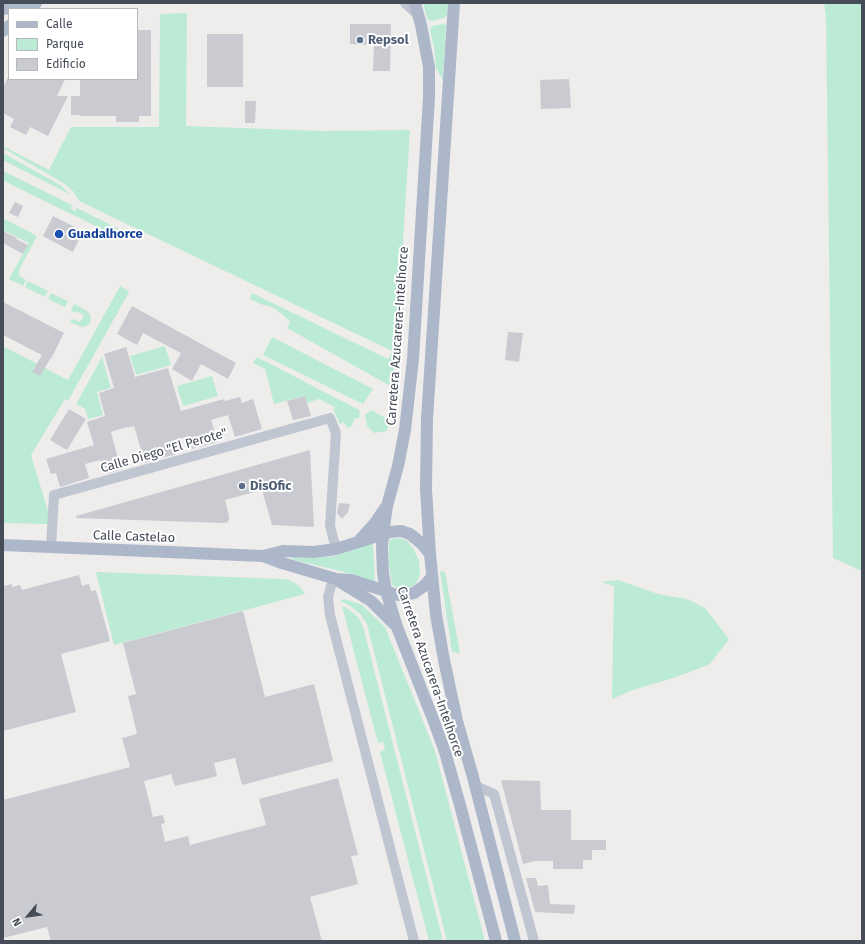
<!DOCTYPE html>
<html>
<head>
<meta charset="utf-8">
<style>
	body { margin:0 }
	#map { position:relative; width:865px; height:944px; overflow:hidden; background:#efecec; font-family:"Fira Sans",sans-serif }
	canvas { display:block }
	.frame { position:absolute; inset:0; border:4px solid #464d58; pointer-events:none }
	.legend { position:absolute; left:8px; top:8px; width:130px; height:72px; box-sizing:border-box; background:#fff; border:1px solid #b5b8bc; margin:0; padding:5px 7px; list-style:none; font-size:12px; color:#464d58 }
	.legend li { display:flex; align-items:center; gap:8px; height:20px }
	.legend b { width:20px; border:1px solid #b5b8bc }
	.north { position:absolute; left:8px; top:896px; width:40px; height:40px; -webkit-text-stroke:3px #fff; paint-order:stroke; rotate:241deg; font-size:11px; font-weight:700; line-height:16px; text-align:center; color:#464d58 }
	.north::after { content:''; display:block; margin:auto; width:14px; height:18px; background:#464d58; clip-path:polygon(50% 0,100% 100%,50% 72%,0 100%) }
</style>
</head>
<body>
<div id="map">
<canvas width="865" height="944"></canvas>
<div class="frame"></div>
<ul class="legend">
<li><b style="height:5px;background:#adb7ca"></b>Calle</li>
<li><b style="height:11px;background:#bcebd5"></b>Parque</li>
<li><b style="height:11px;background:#cacad1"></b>Edificio</li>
</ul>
<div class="north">N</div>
</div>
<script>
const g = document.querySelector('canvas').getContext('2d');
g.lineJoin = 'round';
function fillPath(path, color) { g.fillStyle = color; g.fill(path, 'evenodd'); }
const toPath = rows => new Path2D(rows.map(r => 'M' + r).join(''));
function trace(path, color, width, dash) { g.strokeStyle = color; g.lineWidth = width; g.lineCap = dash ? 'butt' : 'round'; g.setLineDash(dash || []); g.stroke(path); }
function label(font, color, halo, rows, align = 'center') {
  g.font = font + ' "Fira Sans",sans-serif'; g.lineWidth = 4; g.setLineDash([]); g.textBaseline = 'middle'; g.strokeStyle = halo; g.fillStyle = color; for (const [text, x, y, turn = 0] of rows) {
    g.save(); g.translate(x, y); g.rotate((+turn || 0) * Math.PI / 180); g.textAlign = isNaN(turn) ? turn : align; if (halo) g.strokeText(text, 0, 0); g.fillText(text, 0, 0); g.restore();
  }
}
const green = toPath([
	[423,3,448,3,447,15,444,18,431,21,427,18],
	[824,3,862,3,862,571,833,558,826,17],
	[187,13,186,126,324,131,410,130,396,353,392,387,287,328,290,322,282,314,272,307,263,305,250,299,252,293,388,359,392,351,79,201,74,192,65,184,3,148,3,146,49,170,71,127,159,127,160,14],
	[444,24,446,25,443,80,436,68,434,47,430,30,432,26],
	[3,153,60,185,71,195,3,160],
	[3,171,72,205,71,209,75,211,77,208,119,229,116,236,4,181,3,181],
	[3,218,37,236,19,270,19,275,21,277,26,280,23,286,9,279,29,243,3,230],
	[28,281,48,291,45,297,25,287],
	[120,286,129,291,128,294,68,401,65,399,31,455,48,511,48,524,3,523,3,346,68,380],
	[51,293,68,301,65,307,48,299],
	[74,304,87,311,90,315,91,319,90,323,86,326,82,327,70,322,72,319,80,322,84,315,76,311,75,313,71,311],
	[272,337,373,389,363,404,263,355],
	[165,346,171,365,136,375,130,356],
	[102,357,111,388,97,392,103,415,88,419,85,409,76,404],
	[257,357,359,410,360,417,354,419,352,426,347,428,344,422,340,424,333,409,336,408,319,399,307,403,305,396,274,404,265,369,253,363],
	[212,376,218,396,183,406,177,386],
	[371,410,389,420,387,431,374,433,367,426,365,415],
	[397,538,406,540,413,548,419,561,420,573,418,580,414,585,408,588,402,590,392,585,389,565,389,540],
	[373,543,375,581,337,570,293,560,292,557,315,558,335,556],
	[440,571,445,572,460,653,452,652],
	[96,572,284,579,289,580,295,583,301,588,305,594,114,645],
	[618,580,658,594,687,599,705,608,729,639,710,664,673,678,633,690,612,699,614,586,601,582],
	[343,599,361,604,385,627,435,751,485,941,447,941,367,624,360,614,349,605,340,601],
	[342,606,347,608,358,617,363,626,443,941,429,941,380,752,385,750,383,742,378,743]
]);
const building = toPath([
	[350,24,391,24,390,71,373,71,374,45,350,44],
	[137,30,151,30,151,116,139,116,139,122,116,122,116,116,80,116,80,115,71,115,71,96,80,96,80,79,137,79],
	[207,34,243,34,243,87,207,87],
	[8,77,9,79,65,79,57,96,68,96,48,136,30,127,26,135,10,127,14,119,3,113,3,88],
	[569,79,571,108,541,109,540,80],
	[245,101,256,101,255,123,245,123],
	[15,202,23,206,18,217,9,213],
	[53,216,83,231,73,252,43,236],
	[3,231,17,238,16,239,28,245,23,254,3,243],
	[3,302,64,333,51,359,50,359,40,376,32,372,42,355,3,335],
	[132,306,236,363,228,379,201,364,192,381,172,369,181,353,143,333,137,345,117,334],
	[508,332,523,333,519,362,505,360],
	[126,347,135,377,168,368,181,411,224,399,225,401,240,397,242,403,253,399,262,429,235,437,228,415,211,420,218,442,192,449,189,436,173,441,176,454,145,463,134,426,120,429,111,432,121,470,105,474,100,460,85,464,89,478,60,487,56,473,51,474,46,459,94,445,87,422,105,416,99,393,114,388,104,354],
	[305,396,311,416,293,420,287,401],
	[69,409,86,419,67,450,50,440],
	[310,450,314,527,272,525,262,490,225,500,229,516,229,519,228,522,224,523,76,518,76,516],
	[339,503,350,504,348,512,342,519,337,513],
	[79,575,82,586,89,584,91,591,96,590,110,641,61,654,76,712,3,731,3,586,12,584,12,587,20,585,22,590],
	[243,611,265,697,314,684,333,761,242,785,235,758,214,763,217,776,210,778,175,786,171,774,144,781,153,817,163,815,165,823,161,824,165,842,188,836,190,845,266,825,259,799,338,778,358,855,351,856,358,884,310,897,322,941,51,941,47,927,3,938,3,800,130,767,122,738,137,734,128,696,136,694,123,643],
	[501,780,540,781,541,810,571,810,571,840,606,840,606,850,592,850,592,860,583,860,583,869,553,869,553,861,535,861,523,864],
	[526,878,536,878,538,886,548,885,550,904,575,905,574,914,535,912]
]);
const minor = toPath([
	[405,3,418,15],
	[51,547,54,495,330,418,336,433,330,526,336,549],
	[336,579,331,586,328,597,330,615,414,941],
	[474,785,494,794,534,941]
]);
const major = toPath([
	[415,3,421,25,429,67,429,97,413,359,405,430,398,466,387,506,383,534,382,547,383,573,386,591,397,627,433,719,445,752,460,805,496,941],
	[454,3,427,419,426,489,430,554,436,615,444,660,457,721,473,777,515,941],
	[3,9,36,3],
	[3,31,9,26],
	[358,542,375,523,385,508],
	[3,545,263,556,283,551,314,552,336,549,390,532,401,531,410,534,421,543,430,554],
	[263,556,282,563,336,579,351,580,386,591,394,594,402,596,414,593,424,586,432,577],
	[340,582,371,601,395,625]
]);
const markers = [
	[360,40,4,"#5c6f8a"],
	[59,234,5,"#1a4fb4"],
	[242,486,4,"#5c6f8a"]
];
const serviceNames = [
	["Repsol",368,40],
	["DisOfic",250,486]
];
const transitNames = [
	["Guadalhorce",68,234]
];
const streetNames = [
	["Carretera Azucarera-Intelhorce",398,336,-86],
	["Calle Diego \"El Perote\"",164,451,-16],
	["Calle Castelao",134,537,2],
	["Carretera Azucarera-Intelhorce",430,672,71]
];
fillPath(green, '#bcebd5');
fillPath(building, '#cacad1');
trace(minor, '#c0c6d1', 10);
trace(major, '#adb7ca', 12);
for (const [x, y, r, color] of markers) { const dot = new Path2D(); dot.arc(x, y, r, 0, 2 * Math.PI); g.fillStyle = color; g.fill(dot); trace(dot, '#fff', 1.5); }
label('bold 13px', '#4e5e75', '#fff', serviceNames, 'left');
label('bold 13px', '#164399', '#fff', transitNames, 'left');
label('13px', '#464d58', '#fff', streetNames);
</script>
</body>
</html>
